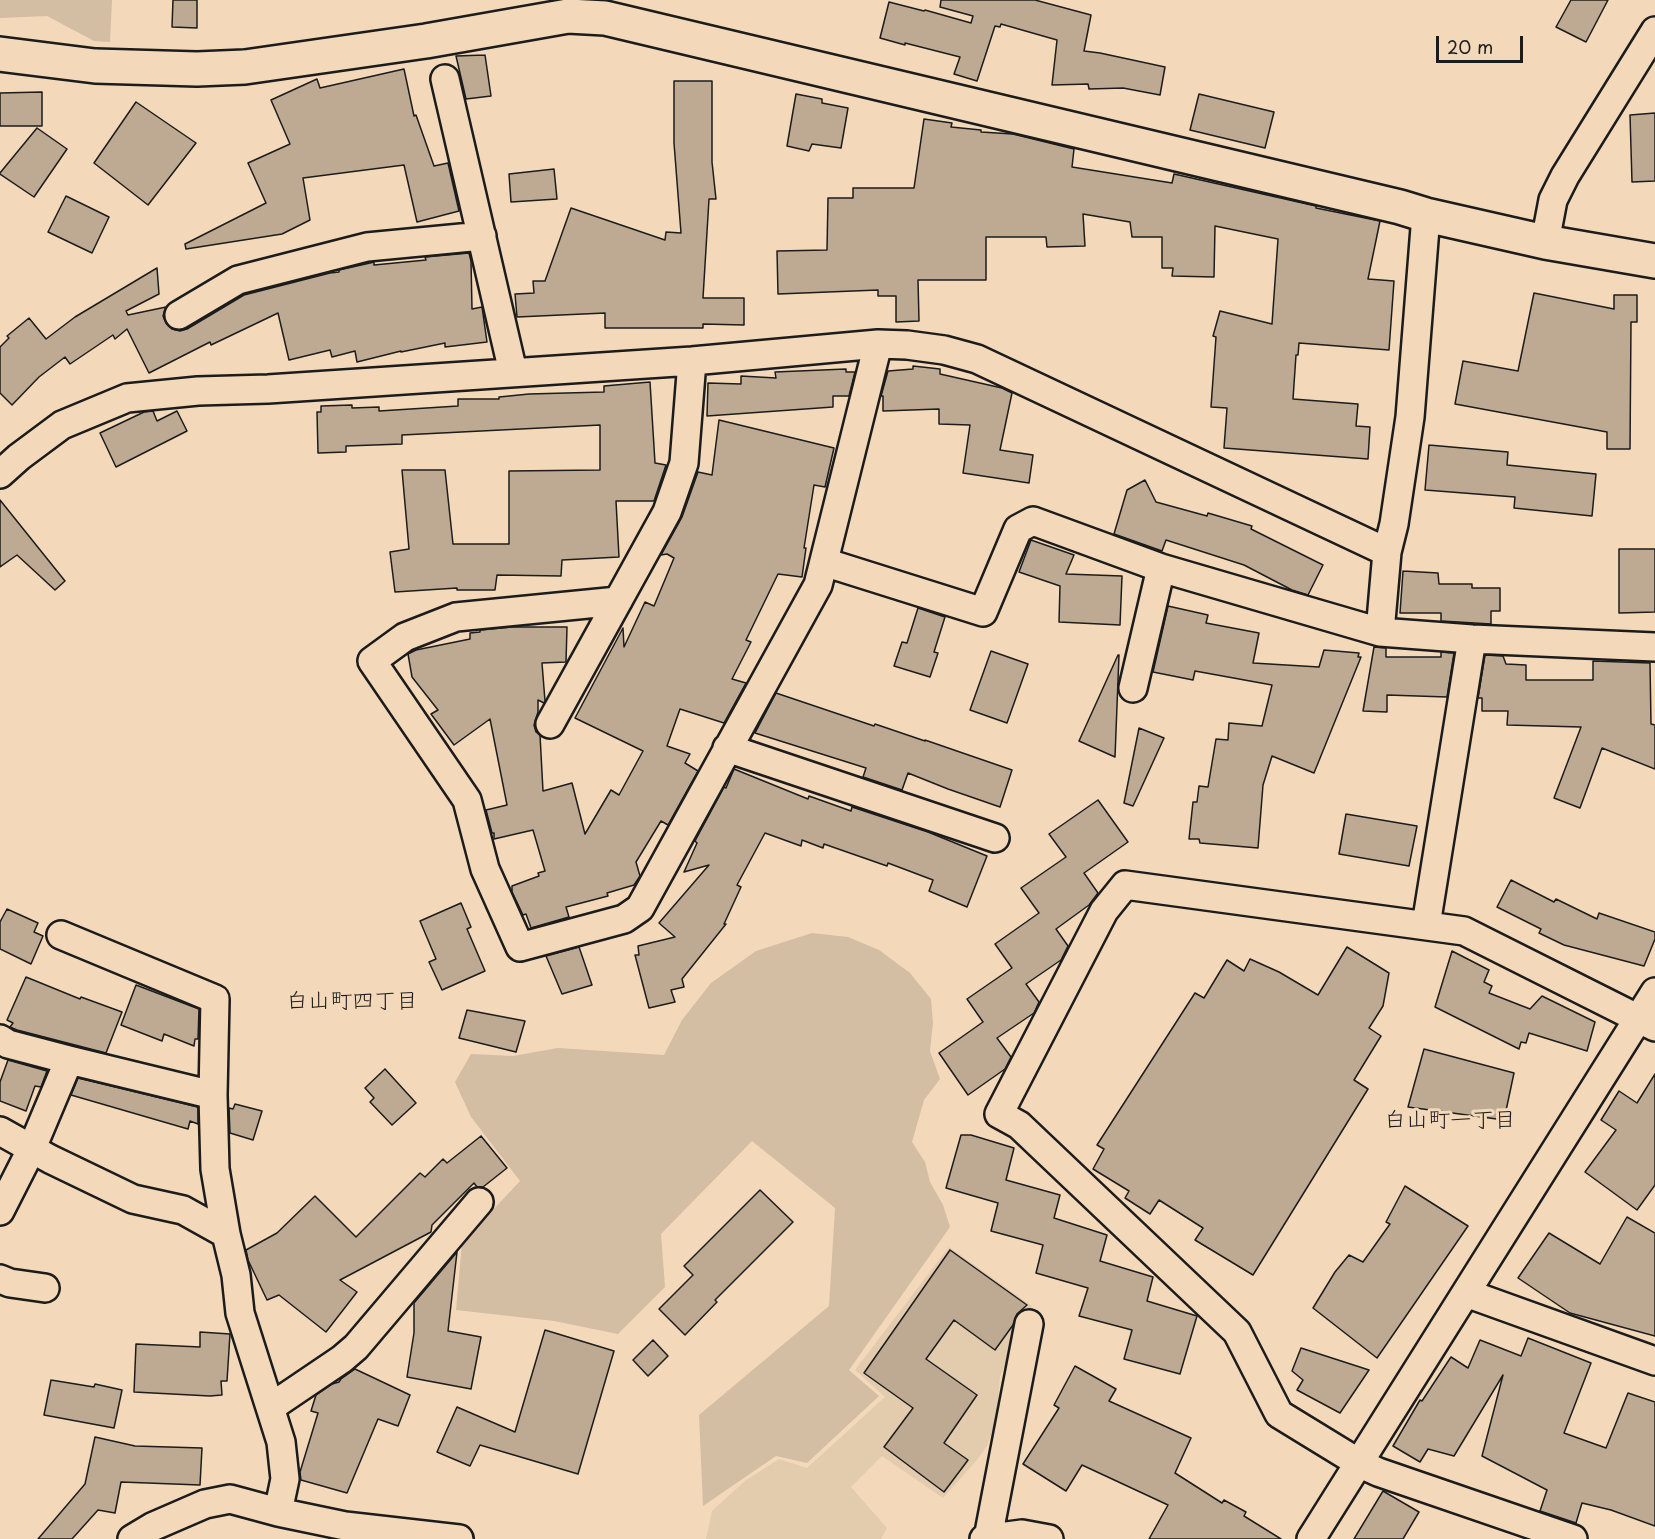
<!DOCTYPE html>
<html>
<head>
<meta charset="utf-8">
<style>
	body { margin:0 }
	#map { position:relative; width:1655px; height:1539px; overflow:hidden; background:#f3d9ba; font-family:"Playpen Sans",sans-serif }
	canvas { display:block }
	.scale { position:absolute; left:1436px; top:36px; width:87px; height:27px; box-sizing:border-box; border:3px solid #1c1c1c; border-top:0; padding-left:8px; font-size:18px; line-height:21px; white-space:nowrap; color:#1c1c1c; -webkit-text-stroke:4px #f3d9ba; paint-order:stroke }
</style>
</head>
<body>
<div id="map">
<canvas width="1655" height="1539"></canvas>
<div class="scale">20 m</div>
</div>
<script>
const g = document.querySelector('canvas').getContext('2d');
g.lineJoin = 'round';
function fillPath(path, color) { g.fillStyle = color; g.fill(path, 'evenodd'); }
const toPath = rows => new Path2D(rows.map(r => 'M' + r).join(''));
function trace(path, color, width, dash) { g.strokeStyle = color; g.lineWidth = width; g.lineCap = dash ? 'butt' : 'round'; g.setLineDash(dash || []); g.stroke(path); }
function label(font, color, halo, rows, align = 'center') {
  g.font = font + ' "Playpen Sans","Klee One",sans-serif'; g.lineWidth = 6; g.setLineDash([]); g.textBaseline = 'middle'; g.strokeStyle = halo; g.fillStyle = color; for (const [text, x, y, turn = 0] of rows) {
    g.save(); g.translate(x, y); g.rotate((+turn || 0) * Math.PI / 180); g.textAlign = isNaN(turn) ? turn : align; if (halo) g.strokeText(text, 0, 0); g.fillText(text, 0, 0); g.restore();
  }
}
const built = toPath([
	[949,1247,1032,1306,1023,1321,1000,1377,996,1421,987,1446,977,1460,943,1498,882,1456,851,1487,887,1528,881,1539,706,1539,712,1511,746,1480,779,1459,807,1468,885,1397,855,1370]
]);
const green = toPath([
	[0,0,112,0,110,42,94,41,47,16,0,18],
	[812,933,848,937,879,950,910,973,931,999,933,1023,930,1051,940,1079,924,1100,912,1142,925,1162,930,1182,943,1205,950,1227,849,1370,879,1396,807,1463,776,1456,703,1506,699,1415,829,1306,835,1208,752,1141,661,1234,665,1287,618,1334,554,1321,456,1310,462,1243,520,1181,471,1117,455,1082,471,1054,513,1056,558,1048,664,1055,682,1020,711,983,756,951]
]);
const building = toPath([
	[173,0,197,0,197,28,172,27,173,0],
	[941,0,1035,0,1091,15,1084,51,1100,53,1165,67,1160,95,1123,88,1089,89,1088,84,1052,85,1057,40,1001,24,1000,27,995,26,977,81,954,74,960,57,905,43,905,45,880,38,889,2,924,11,925,10,971,23,973,16,940,7,941,0],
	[1571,0,1608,0,1586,42,1556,27,1571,0],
	[485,55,491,96,466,99,456,56,485,55],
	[404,69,414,116,416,115,434,166,448,163,459,211,417,222,404,165,303,178,310,220,282,234,186,249,185,244,266,203,248,163,290,144,271,100,317,79,320,88,404,69],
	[674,81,712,81,712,162,716,199,709,199,703,298,744,298,744,325,703,324,703,328,605,328,605,313,517,317,515,294,534,293,533,281,545,281,571,208,665,240,666,232,681,233,674,143,674,81],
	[42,92,42,126,0,126,0,93,42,92],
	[796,94,822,99,822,103,848,108,841,148,812,144,809,151,787,146,796,94],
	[1199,94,1274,112,1265,148,1190,130,1199,94],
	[136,102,196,143,148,205,94,163,136,102],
	[1655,113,1655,181,1632,182,1630,115,1655,113],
	[924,119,952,123,951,127,981,130,981,132,1013,134,1074,149,1072,167,1172,183,1174,174,1316,206,1316,208,1380,221,1368,279,1394,281,1389,350,1299,343,1298,355,1296,355,1293,399,1358,404,1356,426,1370,427,1368,459,1224,448,1227,408,1211,407,1216,337,1213,336,1220,311,1272,324,1278,239,1215,226,1214,277,1172,276,1173,268,1162,268,1162,237,1132,237,1130,222,1083,214,1085,246,1047,247,1046,237,986,237,986,280,918,280,919,321,896,322,896,296,878,296,878,290,778,294,777,251,827,250,828,198,853,198,853,188,914,188,924,119],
	[37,128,67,149,34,197,0,174,0,173,37,128],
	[554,169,557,199,511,202,509,174,554,169],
	[66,196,109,217,92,253,48,232,66,196],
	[469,253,471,261,472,309,482,307,487,342,445,347,445,343,401,352,401,351,357,362,355,351,332,357,330,350,289,360,278,313,211,345,210,342,149,373,127,329,115,339,113,335,70,364,65,357,39,377,12,405,0,393,0,347,9,338,7,336,29,318,46,339,75,317,157,268,159,294,126,311,128,315,166,307,163,316,166,323,172,329,180,331,187,329,244,295,330,273,339,272,339,270,370,263,374,262,374,265,426,260,425,257,469,253],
	[1534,293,1614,309,1614,295,1637,295,1637,322,1631,322,1630,449,1607,449,1607,432,1455,404,1463,361,1518,371,1534,293],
	[913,366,940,369,940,374,1002,388,1012,393,1000,450,1033,455,1029,483,963,473,970,425,939,424,939,409,883,411,883,396,881,396,888,371,913,369,913,366],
	[846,369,846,372,855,372,849,396,833,396,833,407,707,416,708,383,741,384,741,376,776,378,775,372,846,369],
	[650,382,655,463,666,465,654,501,616,501,619,557,562,560,561,576,497,575,495,590,457,590,457,588,395,592,390,552,409,549,402,470,445,470,453,544,509,544,509,471,600,470,600,425,402,435,402,444,346,446,346,452,318,453,317,412,321,412,321,406,352,405,352,408,379,407,379,411,458,406,458,399,499,399,499,397,529,394,604,392,604,386,650,382],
	[153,411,157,421,177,411,187,431,116,467,100,433,144,412,153,411],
	[719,420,834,448,825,487,814,485,804,548,806,548,802,577,778,574,746,640,751,642,732,679,746,683,724,723,680,709,667,746,690,754,685,763,698,771,668,825,661,821,636,862,640,876,634,885,607,893,608,896,566,907,569,917,531,928,526,914,523,915,512,892,512,886,539,876,538,873,545,871,533,830,494,839,494,833,492,833,486,810,507,805,490,719,454,745,431,714,438,710,412,677,408,654,416,650,470,639,470,633,480,632,480,630,512,627,567,627,566,662,542,663,545,701,544,703,538,700,538,712,534,725,536,732,540,735,543,791,572,783,585,834,611,790,619,795,643,751,575,718,623,628,624,647,645,602,654,606,674,558,667,554,661,555,682,517,698,472,712,475,719,420],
	[1429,445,1508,452,1507,465,1596,474,1592,516,1514,508,1515,497,1425,490,1429,445],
	[1145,480,1156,502,1207,516,1208,513,1252,526,1251,529,1323,565,1308,595,1292,590,1244,565,1166,540,1162,551,1114,534,1127,490,1145,480],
	[0,500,65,581,55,590,17,555,0,567,0,500],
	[1031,540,1074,555,1066,574,1122,576,1120,625,1059,622,1060,586,1019,572,1031,540],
	[1619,549,1655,549,1655,612,1619,613,1619,549],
	[1403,571,1438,573,1439,584,1472,584,1472,588,1500,588,1500,611,1491,611,1491,624,1441,621,1441,613,1400,613,1403,571],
	[1168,606,1208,615,1206,623,1259,633,1253,663,1319,667,1324,650,1359,653,1358,657,1361,657,1314,773,1272,756,1263,785,1258,848,1200,843,1199,839,1189,839,1193,802,1197,802,1199,786,1208,787,1216,739,1228,740,1229,723,1262,726,1272,685,1195,671,1193,680,1153,672,1168,606],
	[918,608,945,617,934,652,938,653,930,677,894,666,902,642,907,643,918,608],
	[1374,647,1386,648,1386,657,1441,657,1441,652,1454,653,1447,697,1387,695,1387,712,1363,711,1374,647],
	[991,651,1028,664,1007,723,970,710,991,651],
	[1118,655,1119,655,1115,757,1079,741,1118,655],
	[1485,655,1503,656,1506,664,1526,665,1526,680,1593,680,1593,661,1650,663,1651,724,1655,725,1655,769,1602,748,1580,808,1554,798,1581,727,1507,725,1508,711,1482,711,1482,698,1478,698,1485,655],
	[776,693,874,726,875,724,925,741,925,740,1012,770,1000,807,948,789,908,773,902,790,863,777,866,768,755,733,776,693],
	[1139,728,1164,738,1133,806,1124,803,1139,728],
	[734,769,808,799,809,796,851,811,852,807,928,832,987,856,967,907,929,891,933,880,888,863,887,866,824,844,823,848,802,840,801,846,765,833,737,885,741,887,724,924,726,924,682,979,684,987,671,990,675,1002,649,1008,635,955,639,955,638,946,675,937,659,923,709,865,684,872,697,843,695,841,724,787,726,788,734,769],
	[1098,800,1128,842,1084,873,1098,893,1089,905,1056,929,1068,946,1061,960,1026,984,1039,1002,1034,1013,997,1038,1011,1057,1005,1069,968,1095,939,1053,983,1022,967,999,1012,968,995,944,1039,913,1021,888,1066,857,1049,834,1098,800],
	[1346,814,1417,826,1409,866,1339,854,1346,814],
	[1511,880,1554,902,1556,899,1597,919,1599,913,1655,932,1655,939,1644,966,1564,945,1539,933,1541,929,1497,907,1511,880],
	[461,903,471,927,467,929,485,971,442,990,429,962,436,959,420,921,461,903],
	[7,909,38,923,34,932,43,936,31,964,0,949,0,922,7,909],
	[579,947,592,985,562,994,546,956,579,947],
	[1347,947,1389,973,1383,1006,1369,1028,1381,1036,1354,1080,1368,1089,1253,1275,1195,1240,1203,1228,1159,1200,1150,1214,1125,1198,1129,1191,1093,1169,1104,1149,1097,1145,1195,993,1204,998,1227,960,1244,971,1250,959,1279,972,1318,995,1347,947],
	[1452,951,1489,970,1484,982,1492,986,1489,993,1530,1009,1542,996,1595,1022,1587,1051,1529,1033,1526,1043,1521,1042,1519,1049,1435,1007,1452,951],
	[26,977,80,999,81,997,122,1012,106,1053,17,1030,10,1027,13,1023,7,1020,26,977],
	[136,985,199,1009,198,1039,195,1039,194,1046,164,1034,162,1041,121,1025,136,985],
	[467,1010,525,1021,516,1052,459,1038,467,1010],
	[1424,1049,1514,1073,1504,1120,1408,1107,1424,1049],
	[8,1060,47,1071,41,1087,35,1086,26,1111,0,1101,0,1082,8,1060],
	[385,1069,416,1103,392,1125,370,1102,374,1098,365,1088,385,1069],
	[1655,1074,1655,1185,1637,1210,1585,1172,1616,1130,1601,1120,1619,1091,1637,1103,1655,1074],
	[78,1078,198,1107,198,1124,190,1121,188,1129,71,1095,78,1078],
	[235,1104,262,1111,253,1140,230,1133,229,1108,233,1109,235,1104],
	[961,1135,971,1135,1014,1148,1006,1180,1060,1195,1054,1218,1107,1235,1100,1261,1153,1277,1147,1301,1197,1316,1180,1374,1124,1359,1132,1330,1079,1316,1088,1288,1036,1273,1043,1245,991,1231,998,1203,946,1188,961,1135],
	[481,1136,507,1168,483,1187,477,1187,474,1183,432,1225,431,1232,340,1280,357,1292,326,1332,279,1295,267,1300,248,1260,246,1250,277,1233,315,1196,356,1237,420,1173,425,1177,443,1159,447,1163,481,1136],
	[1405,1186,1468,1226,1377,1358,1313,1308,1335,1272,1349,1255,1363,1262,1390,1224,1386,1222,1405,1186],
	[760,1190,793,1222,715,1300,717,1302,685,1335,659,1309,693,1275,684,1266,760,1190],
	[1627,1217,1655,1233,1655,1336,1570,1313,1518,1278,1549,1233,1600,1264,1627,1217],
	[950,1250,1027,1305,1017,1314,1013,1325,995,1350,954,1320,926,1359,977,1395,944,1443,968,1460,944,1492,884,1447,913,1408,864,1373,950,1250],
	[457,1252,448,1331,481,1337,471,1389,407,1377,414,1333,414,1303,457,1252],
	[545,1330,614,1351,578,1474,480,1445,470,1466,437,1452,457,1407,515,1432,545,1330],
	[200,1332,230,1334,227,1381,221,1381,222,1395,210,1396,134,1392,136,1344,200,1347,200,1332],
	[1528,1338,1591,1363,1564,1433,1606,1448,1628,1393,1655,1402,1655,1526,1611,1510,1582,1503,1576,1523,1540,1511,1547,1490,1482,1456,1503,1375,1454,1456,1428,1449,1420,1462,1393,1446,1420,1400,1422,1401,1451,1357,1468,1368,1480,1340,1521,1356,1528,1338],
	[653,1340,668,1356,648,1376,633,1360,653,1340],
	[1301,1348,1369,1370,1340,1413,1297,1390,1303,1380,1292,1371,1301,1348],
	[1075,1366,1116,1389,1109,1401,1191,1438,1175,1473,1222,1503,1224,1500,1246,1512,1244,1516,1281,1539,1149,1539,1168,1505,1082,1465,1066,1491,1023,1464,1059,1408,1054,1405,1075,1366],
	[355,1369,410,1395,398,1426,378,1419,347,1493,301,1480,300,1472,318,1413,311,1411,316,1395,332,1384,339,1382,341,1379,355,1369],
	[51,1380,94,1387,95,1384,122,1390,114,1428,44,1415,51,1380],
	[95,1437,135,1446,202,1448,200,1485,121,1482,115,1513,98,1510,72,1539,38,1539,85,1484,95,1437],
	[1383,1491,1419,1512,1403,1539,1354,1539,1383,1491]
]);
const street = toPath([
	[445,79,513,372],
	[1545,242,1553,200,1565,176,1655,31],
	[179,315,238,280,367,247,482,236],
	[0,474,19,457,62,425,127,398,198,391,268,389,692,361,878,344,907,345,944,350,977,359,1387,552],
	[824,562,983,612,1018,529,1033,521,1161,568,1380,632,1472,639,1655,647],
	[618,601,456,617,405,637,372,661,467,800,485,869,520,947,624,919,640,908,818,585,878,344],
	[1380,632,1387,552,1394,524,1410,417,1426,215],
	[1133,688,1161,568],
	[550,724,667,512,684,463,692,361],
	[727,748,995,838],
	[1426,925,1472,639],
	[61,935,215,999,213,1095,215,1169,226,1234,236,1275,240,1313,281,1442,285,1479,278,1512],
	[0,1039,8,1044,69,1060,213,1095],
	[0,1131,50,1159,133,1199,183,1210,226,1234],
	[0,1211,32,1148,69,1060],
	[0,1279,10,1283,45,1288],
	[1466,1293,1655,1361],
	[271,1407,342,1359,356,1347,479,1202],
	[988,1538,1029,1324],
	[132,1539,152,1527,205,1504,230,1499,278,1512,345,1526,459,1539],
	[984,1539,1022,1534,1049,1539],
	[1311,1539,1655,992],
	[1573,1539,1378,1472,1359,1463,1279,1414,1237,1332,1019,1125,999,1114,1104,911,1125,885,1464,931,1655,1027]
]);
const secondary = toPath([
	[0,54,95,66,197,69,245,67,426,41,568,16,605,18,1400,207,1426,215,1545,242,1655,261]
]);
const neighbourhoodNames = [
	["白山町四丁目",352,1002],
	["白山町一丁目",1450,1121]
];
fillPath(built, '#e3cbae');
fillPath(green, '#d3bda3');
fillPath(building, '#beaa92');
trace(building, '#1c1c1c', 1.5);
trace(street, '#1c1c1c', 32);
trace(secondary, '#1c1c1c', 38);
trace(street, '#f3d9ba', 27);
trace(secondary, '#f3d9ba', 33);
label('22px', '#1c1c1c', '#f3d9ba', neighbourhoodNames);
</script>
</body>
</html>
